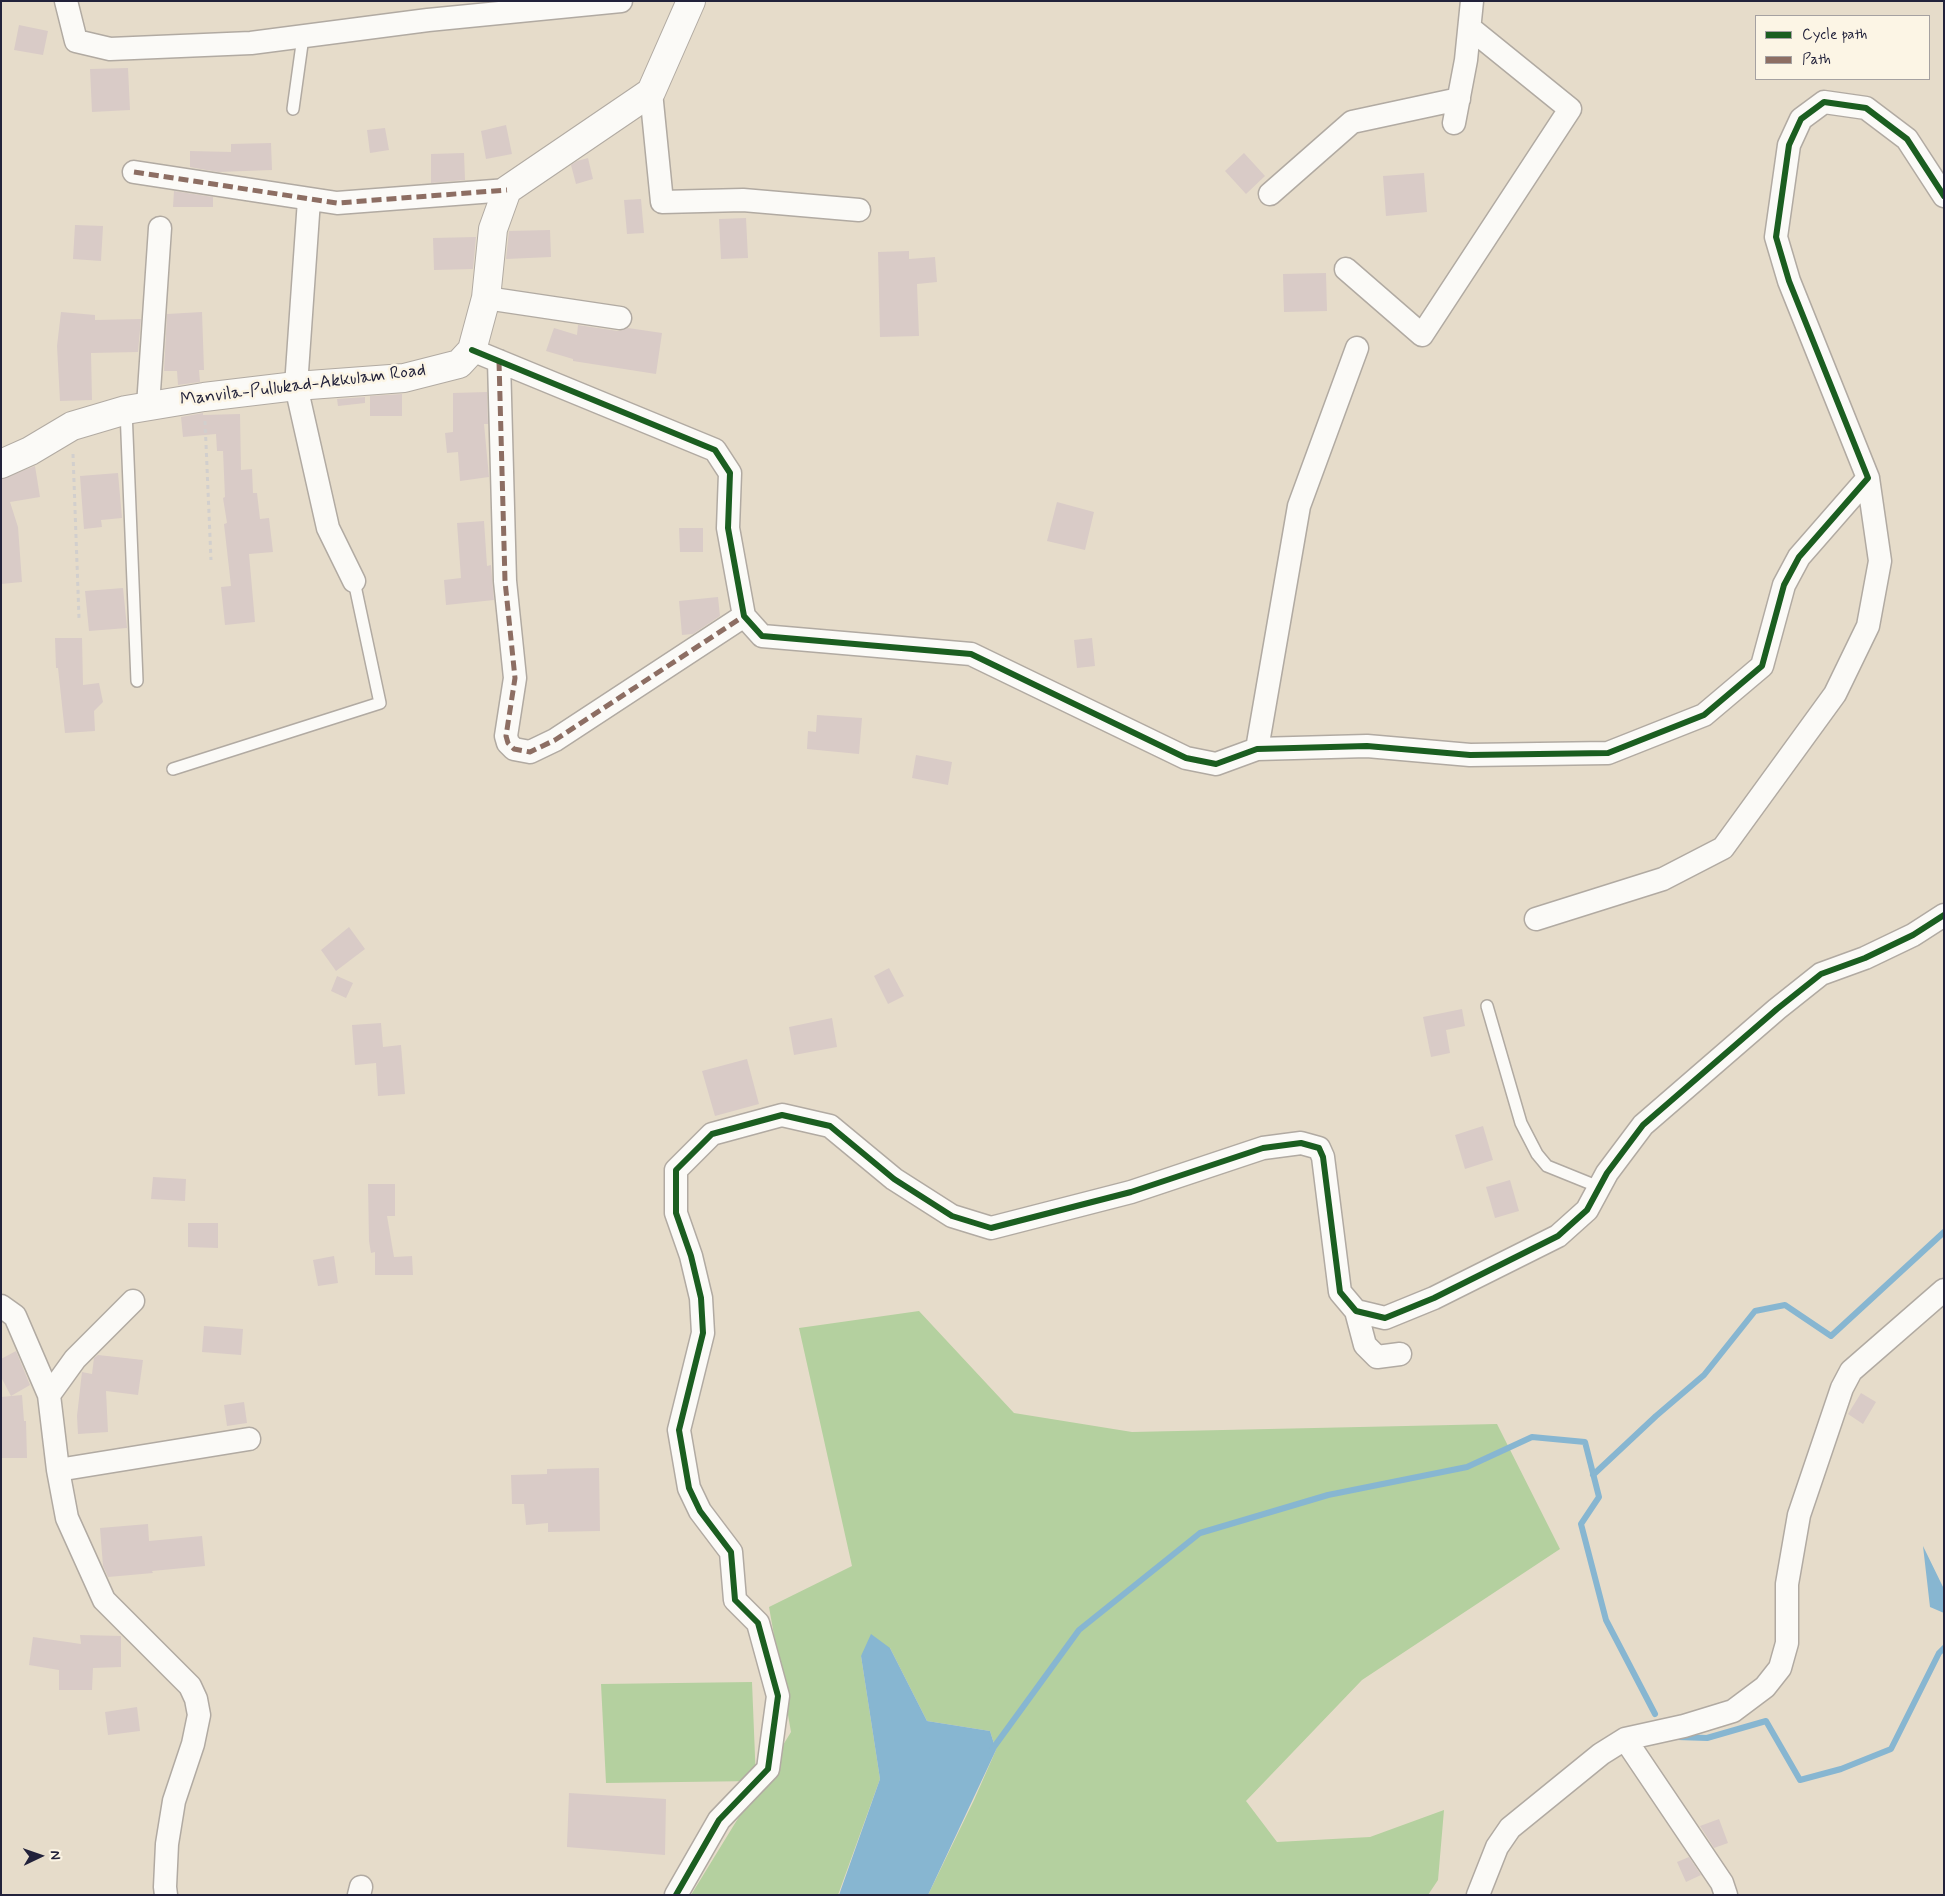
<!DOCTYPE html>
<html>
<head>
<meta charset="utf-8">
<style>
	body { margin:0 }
	#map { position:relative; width:1945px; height:1896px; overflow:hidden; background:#e6dcca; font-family:Mynerve,sans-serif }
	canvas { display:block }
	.frame { position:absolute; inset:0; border:2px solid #22223b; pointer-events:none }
	.legend { position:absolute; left:1755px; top:15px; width:175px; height:65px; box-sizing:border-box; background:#fcf5e5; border:1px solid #a5a1a1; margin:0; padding:6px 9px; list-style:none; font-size:15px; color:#22223b }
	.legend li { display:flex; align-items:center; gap:10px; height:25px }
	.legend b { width:25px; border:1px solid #a5a1a1 }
	.north { position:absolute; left:15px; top:1831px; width:50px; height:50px; -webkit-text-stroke:4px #fcf5e5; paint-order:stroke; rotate:87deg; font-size:14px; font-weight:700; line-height:20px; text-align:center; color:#22223b }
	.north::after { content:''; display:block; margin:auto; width:18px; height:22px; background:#22223b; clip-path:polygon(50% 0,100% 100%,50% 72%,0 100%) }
</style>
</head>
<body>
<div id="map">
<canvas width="1945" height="1896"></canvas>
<div class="frame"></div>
<ul class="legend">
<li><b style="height:6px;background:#1b5e20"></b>Cycle path</li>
<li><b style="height:6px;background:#8d6e63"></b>Path</li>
</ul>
<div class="north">N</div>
</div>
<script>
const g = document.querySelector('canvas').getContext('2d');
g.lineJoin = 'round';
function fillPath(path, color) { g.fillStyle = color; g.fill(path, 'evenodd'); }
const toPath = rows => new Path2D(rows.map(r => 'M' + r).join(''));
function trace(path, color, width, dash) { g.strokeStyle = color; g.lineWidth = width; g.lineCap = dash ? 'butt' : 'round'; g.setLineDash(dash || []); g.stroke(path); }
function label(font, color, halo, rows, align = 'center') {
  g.font = font + ' Mynerve,sans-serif'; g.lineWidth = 5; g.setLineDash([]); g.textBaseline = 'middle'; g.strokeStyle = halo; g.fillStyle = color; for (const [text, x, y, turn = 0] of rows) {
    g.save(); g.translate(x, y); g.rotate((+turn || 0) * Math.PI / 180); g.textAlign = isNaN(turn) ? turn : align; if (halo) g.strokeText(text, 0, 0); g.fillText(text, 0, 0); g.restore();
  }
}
const green = toPath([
	[919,1311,1014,1413,1132,1432,1497,1424,1560,1549,1362,1680,1246,1801,1277,1842,1370,1837,1444,1810,1438,1880,1428,1895,928,1895,974,1800,996,1750,990,1731,927,1721,890,1648,861,1656,880,1779,838,1895,691,1895,791,1732,769,1607,852,1566,799,1328],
	[752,1682,756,1781,606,1783,601,1684]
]);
const water = toPath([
	[1923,1546,1944,1589,1944,1613,1930,1607],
	[871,1634,890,1648,927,1721,990,1731,996,1750,928,1895,839,1895,880,1779,861,1656]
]);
const stream = toPath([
	[1593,1475,1656,1416,1704,1375,1755,1311,1785,1305,1831,1336,1944,1232],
	[1677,1737,1707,1738,1766,1721,1800,1780,1841,1769,1891,1749,1939,1653,1944,1648],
	[991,1751,1079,1630,1200,1533,1328,1495,1467,1467,1532,1437,1585,1442,1599,1497,1581,1524,1606,1620,1655,1714]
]);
const building = toPath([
	[19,25,48,31,43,55,14,50],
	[128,68,130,110,92,112,90,69],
	[506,125,512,154,486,159,481,131],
	[385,128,389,150,370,153,367,130],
	[271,143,272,170,218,172,190,167,190,151,231,152,231,144],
	[464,153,465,180,431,183,431,154],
	[1244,153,1265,176,1246,194,1225,171],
	[588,158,593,179,576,184,571,165,577,161],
	[1424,173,1427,212,1386,216,1383,176],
	[174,191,213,197,213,207,173,207],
	[641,199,644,233,627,234,624,200],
	[746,218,748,258,721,259,719,219],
	[75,225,103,226,101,261,73,259],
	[550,230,551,257,506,259,509,231],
	[476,237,473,269,434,270,433,238],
	[909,251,909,259,935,257,937,282,917,284,919,336,880,337,878,252],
	[1326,273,1327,311,1284,312,1283,274],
	[61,312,95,315,95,320,141,319,138,352,91,353,92,400,60,401,57,346],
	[202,312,204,370,199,370,200,382,178,385,177,371,164,371,167,314],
	[578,325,618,331,628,328,662,333,656,374,573,361,573,359,546,351,554,328,577,335],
	[487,392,488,424,484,424,489,477,460,481,458,452,447,453,445,433,453,432,453,393],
	[402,394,402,416,370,416,370,396],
	[365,397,365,403,338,406,337,399],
	[203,413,203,415,240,414,241,470,252,469,253,493,257,493,260,519,269,518,273,552,249,554,255,622,225,625,221,587,231,586,224,524,227,523,223,498,225,497,223,451,217,451,216,434,183,437,181,417],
	[35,466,40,497,10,502,18,527,22,582,1,584,1,479],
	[118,473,122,518,101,520,102,527,84,529,80,476],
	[1057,502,1094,512,1085,550,1047,541],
	[484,521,487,566,491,565,494,600,446,605,444,580,461,578,457,523],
	[679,528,703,528,703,552,680,552],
	[123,588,127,628,89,631,85,591],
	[718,597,720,616,693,634,682,635,679,601],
	[55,638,82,638,83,685,99,683,103,702,94,711,95,731,65,733,58,668,56,668],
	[1092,638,1095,666,1077,668,1074,640],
	[817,715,862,718,859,754,807,749,808,731,816,732],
	[916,755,952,762,948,785,912,778],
	[349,927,365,949,336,971,321,950],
	[889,968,904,996,888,1004,874,976],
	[337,976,353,983,346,998,331,991],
	[1462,1009,1465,1026,1446,1030,1450,1053,1431,1057,1423,1017],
	[832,1018,837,1047,794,1055,789,1027],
	[381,1023,383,1047,401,1045,405,1094,378,1096,376,1063,355,1065,352,1025],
	[747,1059,759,1104,715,1116,702,1071],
	[1483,1126,1493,1160,1465,1169,1455,1135],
	[153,1177,186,1179,185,1201,151,1199],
	[1510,1180,1519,1211,1495,1218,1486,1187],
	[368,1184,395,1184,395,1216,387,1216,394,1257,412,1256,413,1275,375,1275,375,1252,371,1253,369,1241],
	[188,1223,218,1223,218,1248,188,1247],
	[334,1256,338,1283,318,1286,313,1260],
	[204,1326,243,1329,241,1355,202,1352],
	[16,1351,30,1385,11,1396,1,1377,1,1359],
	[98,1355,143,1360,138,1395,106,1391,108,1432,78,1434,77,1416,82,1372,92,1374,94,1358],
	[1861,1393,1876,1402,1863,1424,1848,1414],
	[22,1395,24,1421,26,1421,27,1458,1,1458,1,1397],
	[244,1402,247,1423,227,1426,224,1405],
	[599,1468,600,1531,548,1532,548,1523,526,1525,524,1504,512,1504,511,1475,547,1474,547,1469],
	[148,1524,149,1541,202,1536,205,1566,152,1571,153,1573,108,1577,103,1566,100,1528],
	[80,1635,121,1636,121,1667,93,1668,92,1690,59,1690,59,1670,29,1665,33,1637,81,1644],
	[137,1707,140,1731,108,1735,105,1712],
	[569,1793,666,1799,665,1855,567,1847],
	[1719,1819,1728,1843,1714,1848,1700,1826],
	[1689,1857,1701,1875,1686,1882,1677,1862]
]);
const path = toPath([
	[205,421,211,560],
	[73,454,79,618]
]);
const service = toPath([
	[293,109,303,37],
	[126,410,137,681],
	[173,769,380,703,354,581],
	[1487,1006,1521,1123,1537,1154,1547,1166,1599,1187]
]);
const minor = toPath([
	[66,1,76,41,110,49,251,43,428,20,621,1],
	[651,92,662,202,743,200,859,210],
	[1454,123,1466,60,1472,1],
	[134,172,337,203,507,190],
	[1270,194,1352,122,1459,99],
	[309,200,296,386,328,528,354,581],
	[1346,269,1422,335,1570,109,1470,28],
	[486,298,620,318],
	[472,350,715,450,730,473,728,528,744,616,762,636,971,654,1186,758,1216,764,1257,749,1367,746,1470,755,1608,753,1704,715,1762,666,1784,585,1799,557,1868,478,1789,281,1776,237,1789,145,1801,119,1824,102,1866,108,1907,139,1944,196],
	[499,361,505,581,515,678,506,736,508,743,514,749,530,752,555,740,744,616],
	[148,406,160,228],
	[1257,749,1299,506,1357,348],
	[1536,919,1663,879,1723,848,1835,694,1868,626,1880,561,1868,478],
	[1,1306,15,1316,49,1395,58,1470,67,1518,104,1600,190,1686,196,1699,199,1715,193,1744,174,1801,167,1844,165,1887,166,1895],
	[1356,1311,1365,1345,1377,1357,1400,1354],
	[49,1395,75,1359,133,1301],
	[58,1470,249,1439],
	[1625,1739,1722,1883,1726,1895],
	[359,1895,361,1887],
	[676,1895,719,1820,768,1769,778,1696,758,1623,735,1600,731,1552,700,1511,689,1488,679,1430,703,1333,701,1298,691,1256,676,1213,676,1170,712,1134,782,1115,830,1126,894,1179,952,1216,991,1228,1131,1192,1263,1148,1301,1143,1319,1148,1323,1157,1340,1292,1356,1311,1385,1318,1434,1298,1558,1236,1587,1210,1607,1173,1643,1125,1777,1009,1821,974,1865,958,1913,935,1944,915],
	[1478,1895,1497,1847,1510,1828,1601,1754,1625,1739,1684,1726,1733,1711,1765,1687,1780,1668,1787,1643,1787,1584,1799,1515,1842,1388,1851,1371,1944,1290]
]);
const tertiary = toPath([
	[1,464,30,451,72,426,126,410,204,397,296,386,404,378,459,364,472,350,486,298,493,229,507,190,651,92,691,1]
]);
const quiet = toPath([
	[134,172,337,203,507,190],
	[499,361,505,581,515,678,506,736,508,743,514,749,530,752,555,740,744,616]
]);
const cycleway = toPath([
	[472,350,715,450,730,473,728,528,744,616,762,636,971,654,1186,758,1216,764,1257,749,1367,746,1470,755,1608,753,1704,715,1762,666,1784,585,1799,557,1868,478,1789,281,1776,237,1789,145,1801,119,1824,102,1866,108,1907,139,1944,196],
	[676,1895,719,1820,768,1769,778,1696,758,1623,735,1600,731,1552,700,1511,689,1488,679,1430,703,1333,701,1298,691,1256,676,1213,676,1170,712,1134,782,1115,830,1126,894,1179,952,1216,991,1228,1131,1192,1263,1148,1301,1143,1319,1148,1323,1157,1340,1292,1356,1311,1385,1318,1434,1298,1558,1236,1587,1210,1607,1173,1643,1125,1777,1009,1821,974,1865,958,1913,935,1944,915]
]);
const streetNames = [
	["Manvila-Pullukad-Akkulam Road",303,386,-7]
];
fillPath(green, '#b4d09f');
fillPath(water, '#87b6d1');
trace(stream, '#87b6d1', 6);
fillPath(building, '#d9cbc7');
trace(service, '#b1aaa2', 14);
trace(minor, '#b1aaa2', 25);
trace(tertiary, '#b1aaa2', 30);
trace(path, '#d2cfcd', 3, [4, 4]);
trace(service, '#fbfaf7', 11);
trace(minor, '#fbfaf7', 22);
trace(tertiary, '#fbfaf7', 28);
trace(quiet, '#8d6e63', 5, [10, 5]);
trace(cycleway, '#1b5e20', 6);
label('18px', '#22223b', '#fcf5e5', streetNames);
</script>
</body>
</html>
